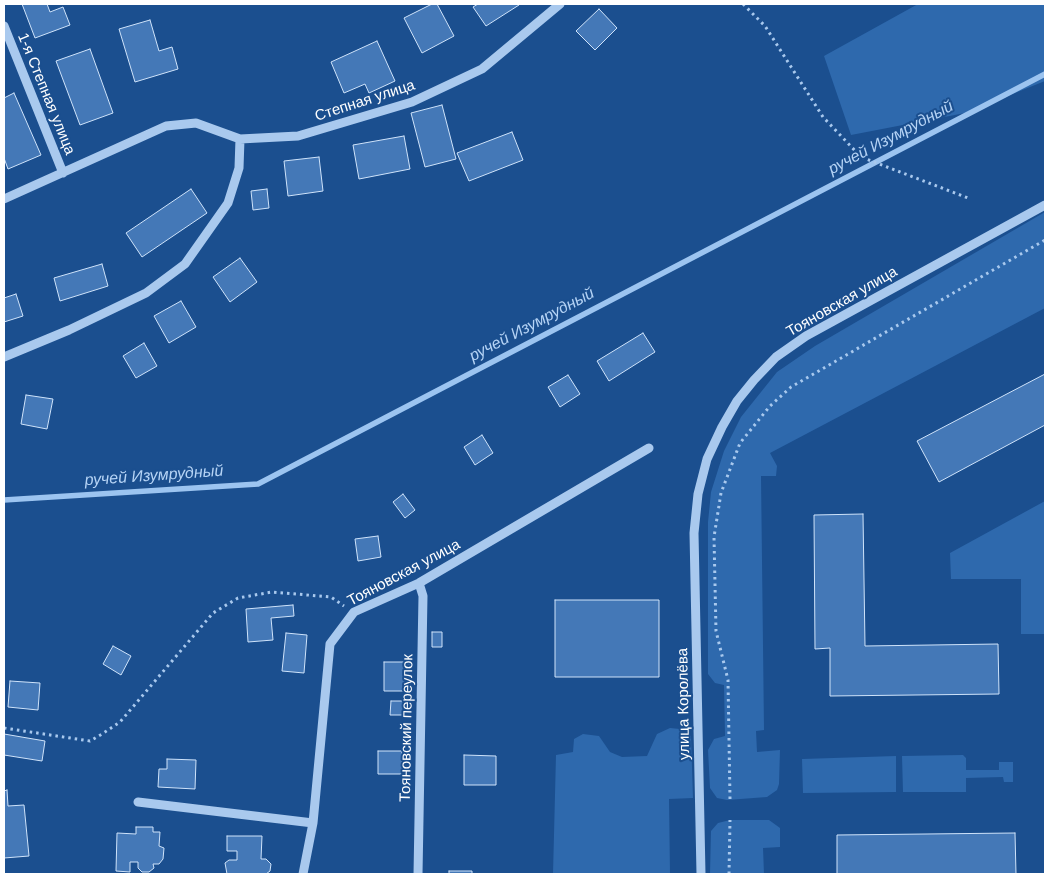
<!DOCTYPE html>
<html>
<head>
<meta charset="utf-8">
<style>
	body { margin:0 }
	#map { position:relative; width:1049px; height:878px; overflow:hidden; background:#1b4f8f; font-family:Helvetica,sans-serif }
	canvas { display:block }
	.frame { position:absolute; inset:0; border:5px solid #fff; pointer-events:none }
</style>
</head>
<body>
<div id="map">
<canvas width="1049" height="878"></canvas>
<div class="frame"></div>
</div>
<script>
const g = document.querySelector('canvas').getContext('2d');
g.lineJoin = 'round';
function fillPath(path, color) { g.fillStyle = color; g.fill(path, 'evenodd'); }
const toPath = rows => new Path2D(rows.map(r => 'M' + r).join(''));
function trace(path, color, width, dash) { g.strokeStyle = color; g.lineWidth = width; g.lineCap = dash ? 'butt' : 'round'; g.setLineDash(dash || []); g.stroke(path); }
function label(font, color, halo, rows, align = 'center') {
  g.font = font + ' Helvetica,sans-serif'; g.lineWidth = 4; g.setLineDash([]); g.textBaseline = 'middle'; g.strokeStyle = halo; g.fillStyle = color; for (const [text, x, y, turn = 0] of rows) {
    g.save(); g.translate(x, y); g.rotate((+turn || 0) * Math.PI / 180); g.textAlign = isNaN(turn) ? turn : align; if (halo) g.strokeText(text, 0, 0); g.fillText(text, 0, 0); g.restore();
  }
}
const green = toPath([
	[918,4,1045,4,1045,81,965,113,851,135,824,56],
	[1045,212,1045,308,770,453,777,466,776,476,761,476,764,730,756,731,757,752,780,750,779,784,777,790,767,797,727,800,717,798,710,788,708,750,714,739,725,736,724,685,715,683,708,674,708,522,711,492,724,451,741,417,777,372,815,346],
	[1045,501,1045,634,1021,634,1021,579,951,579,950,553],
	[670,728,680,729,691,736,693,798,669,799,670,874,553,874,556,755,573,752,574,739,583,734,599,736,610,752,622,757,647,756,657,734],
	[963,755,966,758,966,770,999,770,999,762,1013,762,1013,782,1004,782,1003,777,966,778,966,792,903,792,902,756],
	[896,756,896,792,803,793,802,759],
	[730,820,769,820,780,828,780,847,763,848,764,874,710,874,711,831,718,823]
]);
const stream = toPath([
	[4,500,258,484,1045,74]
]);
const building = toPath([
	[22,4,47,4,50,12,63,7,70,25,35,38,22,4],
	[432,4,437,4,454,36,422,53,404,18,432,4],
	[478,4,518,4,519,5,486,26,473,7,478,4],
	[599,9,617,28,595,50,576,31,599,9],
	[150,20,159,51,172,47,178,69,135,82,119,29,150,20],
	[377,41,395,81,369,93,365,84,344,93,331,62,377,41],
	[90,49,113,113,80,125,56,61,90,49],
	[14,93,41,155,8,169,4,158,4,98,14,93],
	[442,105,456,159,425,167,411,113,442,105],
	[512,132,523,160,469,181,457,153,512,132],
	[404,136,410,169,359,179,353,145,404,136],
	[319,157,323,191,288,196,284,161,319,157],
	[191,189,207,213,142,257,126,233,191,189],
	[267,189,269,208,253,210,251,191,267,189],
	[240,258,257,282,230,302,213,277,240,258],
	[102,264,108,286,60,301,54,278,102,264],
	[16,294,23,316,4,322,4,298,16,294],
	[181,301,196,327,169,343,154,316,181,301],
	[643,333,655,352,609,381,597,361,643,333],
	[144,343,157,366,136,378,123,356,144,343],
	[1045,374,1045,425,939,482,917,441,1045,374],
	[568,375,580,394,560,407,548,387,568,375],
	[26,395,53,399,47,429,21,424,26,395],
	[482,435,493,453,475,465,464,447,482,435],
	[403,494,415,510,405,518,393,502,403,494],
	[863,514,865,646,998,644,999,694,830,696,830,648,815,649,814,515,863,514],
	[378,536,381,557,358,561,355,539,378,536],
	[555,600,659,600,659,677,555,677,555,600],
	[293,605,294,616,271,618,273,640,248,642,246,609,293,605],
	[432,632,442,632,442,647,432,647,432,632],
	[286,633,307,635,304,673,282,671,286,633],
	[113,646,131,656,121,675,103,664,113,646],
	[384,662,410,662,410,691,384,691,384,662],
	[10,681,40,683,38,710,8,707,10,681],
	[391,701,405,701,405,715,390,715,391,701],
	[4,734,45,741,42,761,4,755,4,734],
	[378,751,402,751,402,774,378,774,378,751],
	[464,755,496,756,496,785,464,785,464,755],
	[167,759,196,760,195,789,158,787,159,769,167,769,167,759],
	[7,790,8,806,24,805,29,856,4,858,4,791,7,790],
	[136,827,153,827,153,832,160,832,159,846,164,848,163,859,159,864,153,864,154,868,149,872,142,872,138,868,138,862,130,862,130,872,116,871,117,833,136,834,136,827],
	[1015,833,1016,874,837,874,837,835,1015,833],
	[227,836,262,836,261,859,266,859,271,864,270,871,266,874,227,874,225,863,229,860,237,860,237,851,227,851,227,836],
	[449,871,472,871,472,874,449,874,449,871]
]);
const path = toPath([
	[743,4,765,26,823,117,861,157,968,198],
	[4,728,90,741,102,734,120,722,213,613,238,598,272,592,331,597,344,606],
	[730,799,728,680,716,631,714,537,721,493,740,443,770,406,791,387,1045,240],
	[729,874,730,820]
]);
const minor = toPath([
	[4,26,63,173],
	[4,199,166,126,196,123,240,139,298,136,412,102,482,69,560,4],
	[4,357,69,330,146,293,185,264,228,203,239,168,240,139],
	[138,802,313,823],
	[303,874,313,823,330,644,354,612,419,583,649,448],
	[418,874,423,596,419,583],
	[701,874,694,533,698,494,707,459,722,427,737,401,754,380,776,357,806,336,1045,205]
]);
const streetNames = [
	["1-я Степная улица",46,94,68],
	["Степная улица",365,101,-18],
	["Тояновская улица",842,302,-30],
	["Тояновская улица",404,573,-28],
	["улица Королёва",684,704,-91],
	["Тояновский переулок",407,728,-89]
];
const waterNames = [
	["ручей Изумрудный",891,138,-28],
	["ручей Изумрудный",532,325,-28],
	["ручей Изумрудный",154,476,-4]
];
fillPath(green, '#2e69ad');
trace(stream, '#9cc4f0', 5.5);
fillPath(building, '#4478b7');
trace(building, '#cfe3fa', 1);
trace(path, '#a9c9ee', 3, [2.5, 4]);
trace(minor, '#a9c9ee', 9);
label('15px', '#fff', '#1b4f8f', streetNames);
label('italic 16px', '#b5d3f5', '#1b4f8f', waterNames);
</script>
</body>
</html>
